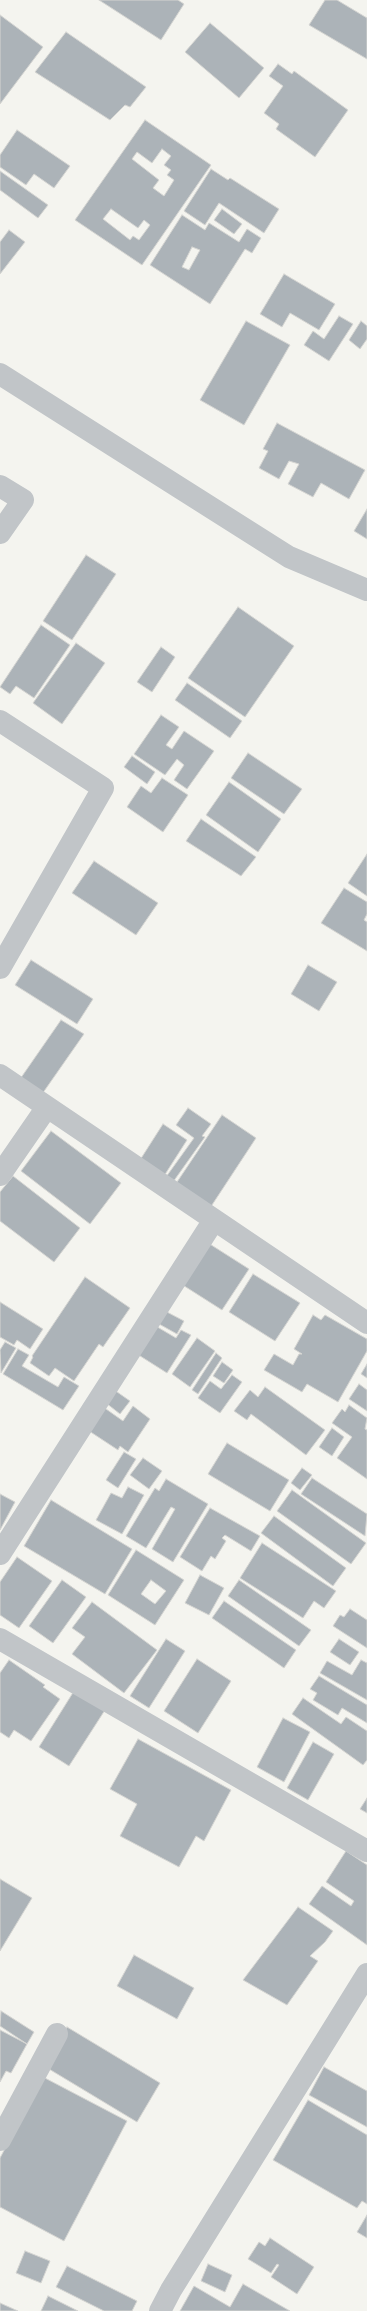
<!DOCTYPE html>
<html>
<head>
<meta charset="utf-8">
<style>
	body { margin:0 }
	canvas { display:block; background:#f4f4ef }
</style>
</head>
<body>
<canvas width="367" height="2311"></canvas>
<script>
const g = document.querySelector('canvas').getContext('2d');
g.lineJoin = 'round';
function fillPath(path, color) { g.fillStyle = color; g.fill(path, 'evenodd'); }
const toPath = rows => new Path2D(rows.map(r => 'M' + r).join(''));
function trace(path, color, width, dash) { g.strokeStyle = color; g.lineWidth = width; g.lineCap = dash ? 'butt' : 'round'; g.setLineDash(dash || []); g.stroke(path); }
const building = toPath([
	[99,0,178,0,184,4,161,40,99,0],
	[325,0,337,0,367,18,367,59,309,25,325,0],
	[0,15,43,47,0,104,0,15],
	[210,23,264,68,239,98,185,52,210,23],
	[66,32,146,87,130,107,125,105,110,120,35,72,66,32],
	[278,64,292,74,294,71,348,110,315,157,276,129,279,124,264,113,283,86,269,76,278,64],
	[145,120,211,165,142,265,75,220,145,120],
	[162,149,171,156,164,165,171,170,167,175,174,180,164,196,153,188,159,180,132,159,137,152,152,163,162,149],
	[111,209,138,228,144,220,150,225,139,240,133,236,130,240,103,219,111,209],
	[17,130,70,166,54,188,34,174,26,185,0,167,0,155,17,130],
	[211,169,228,180,230,178,279,209,264,233,219,203,205,225,184,211,211,169],
	[0,171,48,205,38,218,0,190,0,171],
	[222,209,242,224,234,234,214,220,222,209],
	[182,215,205,230,209,223,239,242,247,229,261,238,252,253,245,249,210,304,150,265,182,215],
	[192,247,200,250,189,270,182,267,192,247],
	[9,230,25,242,0,274,0,242,9,230],
	[284,274,335,304,319,330,290,313,282,327,260,314,284,274],
	[339,316,353,324,329,361,304,345,313,331,324,339,339,316],
	[246,321,290,345,244,425,200,400,246,321],
	[361,321,367,326,367,339,360,349,349,340,361,321],
	[277,423,365,470,349,499,321,483,313,497,288,484,299,464,289,461,279,479,259,468,268,451,263,449,277,423],
	[367,509,367,539,354,531,367,509],
	[86,555,116,574,72,640,43,621,86,555],
	[238,607,294,646,245,717,188,678,238,607],
	[41,625,70,645,34,698,16,686,10,694,0,687,41,625],
	[76,643,105,663,62,724,33,703,76,643],
	[161,647,175,657,152,692,137,682,161,647],
	[187,683,242,721,230,738,175,700,187,683],
	[161,715,179,727,166,745,172,749,184,731,214,751,187,789,174,780,184,765,177,759,165,775,134,754,161,715],
	[248,753,302,789,284,814,231,778,248,753],
	[132,756,155,772,147,784,124,767,132,756],
	[162,778,188,795,163,832,127,807,141,786,151,793,162,778],
	[229,782,281,819,258,852,206,815,229,782],
	[201,819,256,857,241,876,186,841,201,819],
	[367,854,367,896,348,883,367,854],
	[94,861,158,903,136,935,72,893,94,861],
	[344,888,367,902,367,914,364,920,367,922,367,951,321,923,344,888],
	[31,960,93,999,77,1024,15,985,31,960],
	[308,965,337,982,319,1011,291,994,308,965],
	[61,1020,84,1034,40,1097,18,1082,61,1020],
	[188,1108,211,1124,202,1136,205,1137,173,1182,166,1177,194,1138,176,1125,188,1108],
	[222,1115,256,1138,210,1208,175,1185,222,1115],
	[163,1124,187,1140,164,1176,140,1160,163,1124],
	[51,1131,121,1183,90,1224,21,1171,51,1131],
	[13,1176,80,1228,54,1262,0,1221,0,1192,13,1176],
	[205,1241,249,1269,222,1310,178,1282,205,1241],
	[253,1274,300,1303,275,1341,229,1312,253,1274],
	[85,1277,130,1308,103,1347,99,1344,74,1381,55,1368,49,1376,30,1363,33,1357,32,1356,85,1277],
	[0,1302,43,1329,30,1349,17,1340,14,1345,0,1337,0,1302],
	[165,1311,184,1321,177,1334,159,1324,165,1311],
	[313,1315,321,1320,325,1315,367,1339,367,1351,338,1402,307,1384,302,1392,264,1370,274,1354,293,1365,299,1354,302,1354,294,1349,313,1315],
	[154,1325,176,1338,181,1330,191,1335,167,1373,137,1354,154,1325],
	[197,1338,215,1351,190,1387,172,1374,197,1338],
	[5,1342,16,1348,1,1373,0,1350,5,1342],
	[18,1349,29,1355,22,1366,58,1387,64,1377,79,1386,63,1410,3,1374,18,1349],
	[216,1353,222,1358,198,1394,192,1390,216,1353],
	[222,1362,233,1370,224,1383,213,1376,222,1362],
	[367,1364,367,1378,361,1374,367,1364],
	[232,1375,242,1382,220,1413,198,1398,210,1381,221,1389,232,1375],
	[359,1384,367,1390,367,1411,349,1399,359,1384],
	[110,1387,130,1401,120,1414,101,1399,110,1387],
	[265,1387,325,1430,306,1455,251,1414,247,1420,234,1411,250,1390,258,1397,265,1387],
	[99,1404,123,1421,133,1406,150,1419,128,1452,120,1446,118,1450,83,1427,99,1404],
	[349,1405,367,1418,365,1429,367,1430,367,1479,337,1458,352,1437,332,1423,342,1409,345,1412,349,1405],
	[332,1428,344,1437,332,1456,319,1447,332,1428],
	[227,1443,289,1480,270,1511,208,1474,227,1443],
	[124,1452,136,1459,118,1488,106,1480,124,1452],
	[143,1458,162,1471,149,1489,130,1475,143,1458],
	[302,1468,312,1475,300,1490,291,1483,302,1468],
	[312,1478,367,1514,365,1536,301,1494,312,1478],
	[166,1479,208,1504,173,1562,152,1549,175,1509,171,1507,146,1548,126,1536,155,1488,159,1491,166,1479],
	[128,1487,144,1495,122,1534,96,1520,111,1493,122,1498,128,1487],
	[292,1490,366,1543,351,1564,277,1511,292,1490],
	[0,1494,15,1502,0,1530,0,1494],
	[51,1500,132,1549,105,1594,24,1546,51,1500],
	[210,1508,260,1536,251,1551,225,1535,222,1538,226,1541,215,1559,211,1556,202,1571,180,1557,210,1508],
	[274,1516,346,1568,333,1586,261,1533,274,1516],
	[262,1543,336,1591,324,1608,314,1601,303,1618,240,1578,262,1543],
	[136,1550,184,1580,155,1625,108,1595,136,1550],
	[151,1580,166,1591,155,1604,141,1594,151,1580],
	[17,1557,52,1581,19,1628,0,1615,0,1582,17,1557],
	[200,1575,224,1588,209,1615,185,1603,200,1575],
	[62,1580,86,1597,53,1643,29,1626,62,1580],
	[239,1580,311,1630,299,1646,228,1596,239,1580],
	[224,1601,296,1650,284,1668,212,1618,224,1601],
	[92,1602,157,1650,124,1693,72,1654,85,1637,72,1628,92,1602],
	[350,1609,367,1620,367,1648,333,1626,340,1615,344,1617,350,1609],
	[166,1639,185,1651,149,1708,130,1696,166,1639],
	[339,1639,359,1652,350,1665,330,1652,339,1639],
	[197,1659,231,1681,198,1733,164,1711,197,1659],
	[9,1660,45,1685,43,1687,60,1699,31,1741,14,1730,9,1738,0,1732,0,1673,9,1660],
	[361,1660,367,1663,367,1700,320,1673,327,1661,352,1675,361,1660],
	[319,1676,367,1705,367,1723,342,1708,338,1715,313,1700,317,1693,310,1689,319,1676],
	[74,1691,105,1710,69,1766,39,1747,74,1691],
	[303,1698,341,1724,346,1717,367,1731,367,1760,363,1765,292,1714,303,1698],
	[283,1718,310,1732,284,1782,257,1767,283,1718],
	[138,1739,231,1790,204,1841,196,1836,179,1867,120,1836,137,1804,110,1789,138,1739],
	[313,1742,334,1754,308,1800,287,1788,313,1742],
	[367,1798,367,1813,360,1809,367,1798],
	[346,1851,367,1865,367,1945,309,1904,322,1886,351,1906,354,1901,326,1882,346,1851],
	[0,1879,32,1898,0,1951,0,1879],
	[298,1907,333,1931,325,1942,310,1956,318,1961,287,2005,243,1980,298,1907],
	[134,1955,194,1988,177,2019,117,1986,134,1955],
	[1,2011,34,2032,27,2044,0,2026,1,2011],
	[67,2027,160,2083,137,2122,44,2066,67,2027],
	[0,2030,27,2044,11,2073,6,2071,0,2082,0,2030],
	[324,2067,367,2091,367,2127,309,2095,324,2067],
	[43,2077,127,2121,64,2241,0,2207,0,2158,43,2077],
	[308,2100,367,2135,367,2204,362,2201,357,2208,273,2160,308,2100],
	[367,2215,367,2238,357,2232,367,2215],
	[270,2238,314,2267,297,2294,271,2277,279,2265,277,2264,271,2273,248,2259,259,2242,265,2246,270,2238],
	[25,2251,50,2261,41,2283,16,2273,25,2251],
	[208,2264,232,2275,225,2292,201,2281,208,2264],
	[67,2266,137,2301,132,2311,104,2311,56,2287,67,2266],
	[243,2284,290,2311,180,2311,194,2286,230,2307,243,2284],
	[48,2296,78,2311,41,2311,48,2296],
	[0,2303,18,2311,0,2311,0,2303]
]);
const minor = toPath([
	[0,374,289,557,367,590],
	[0,486,23,500,0,533],
	[0,721,103,788,0,968],
	[0,1075,367,1323],
	[0,1175,47,1107],
	[0,1554,214,1220],
	[0,1639,367,1851],
	[0,2140,57,2034],
	[160,2311,171,2290,367,1974]
]);
fillPath(building, '#acb3b8');
trace(building, '#d5d5d2', 1);
trace(minor, '#c1c5c8', 22);
</script>
</body>
</html>
